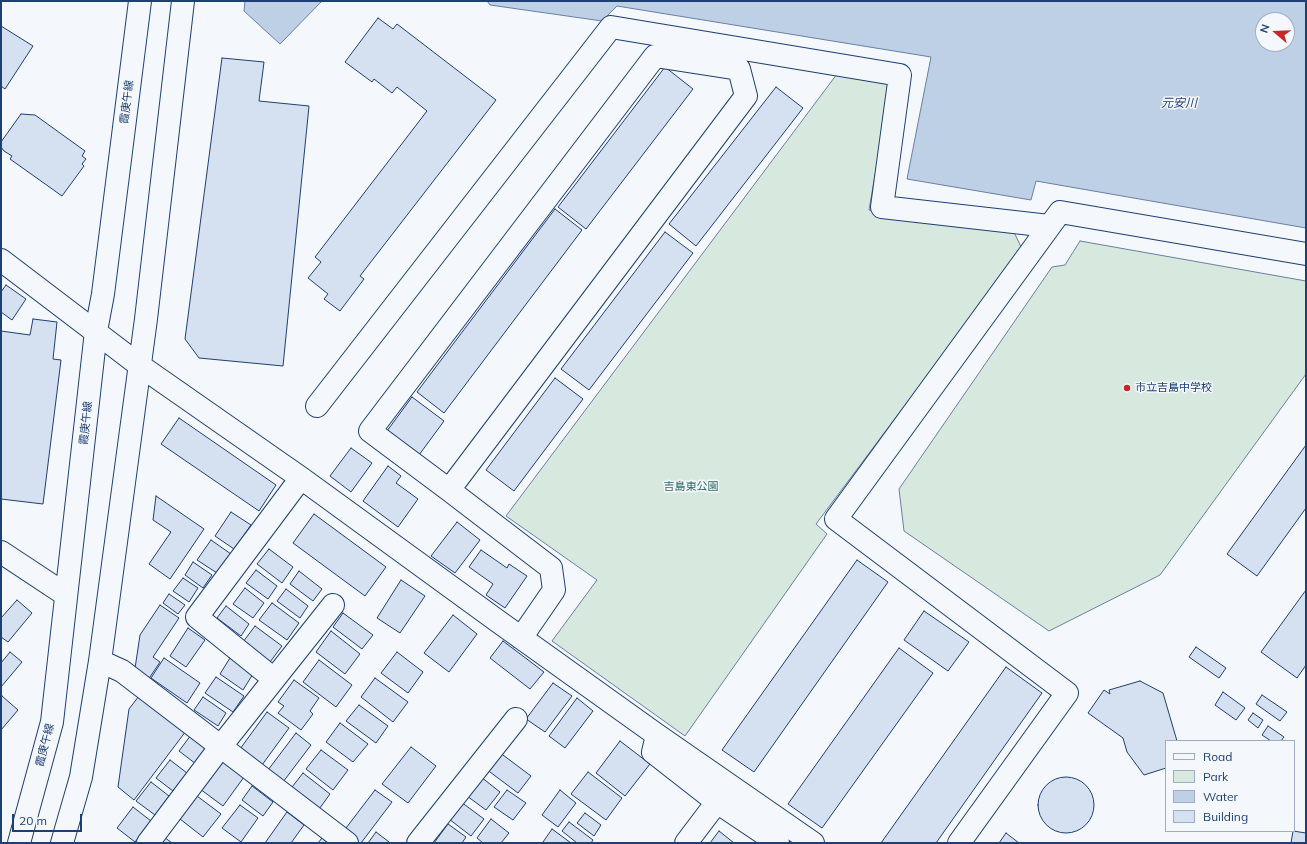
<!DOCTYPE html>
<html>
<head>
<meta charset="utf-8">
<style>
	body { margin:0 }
	#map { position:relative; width:1307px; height:844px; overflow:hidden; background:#f4f7fb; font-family:Mulish,sans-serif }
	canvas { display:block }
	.frame { position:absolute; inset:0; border:2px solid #1d3f73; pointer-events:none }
	.legend { position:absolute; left:1165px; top:740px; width:130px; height:92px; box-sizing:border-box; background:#f4f7fb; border:1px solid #9eadc5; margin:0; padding:5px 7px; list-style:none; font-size:12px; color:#1d3f73 }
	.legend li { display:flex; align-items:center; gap:8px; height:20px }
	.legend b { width:20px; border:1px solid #9eadc5 }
	.north { position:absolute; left:1255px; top:12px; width:40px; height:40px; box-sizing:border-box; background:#f4f7fb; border:1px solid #9eadc5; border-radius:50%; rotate:289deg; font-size:11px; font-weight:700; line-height:16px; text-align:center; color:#1d3f73 }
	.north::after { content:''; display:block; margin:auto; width:14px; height:18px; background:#c62828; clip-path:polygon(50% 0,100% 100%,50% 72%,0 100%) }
	.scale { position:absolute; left:12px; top:814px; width:70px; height:18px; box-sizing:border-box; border:2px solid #1d3f73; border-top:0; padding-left:5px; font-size:12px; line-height:14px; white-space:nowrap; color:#1d3f73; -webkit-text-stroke:3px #f4f7fb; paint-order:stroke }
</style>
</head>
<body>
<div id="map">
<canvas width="1307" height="844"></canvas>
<div class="frame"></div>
<ul class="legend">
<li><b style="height:5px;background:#f4f7fb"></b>Road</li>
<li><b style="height:11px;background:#d7e8df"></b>Park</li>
<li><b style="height:11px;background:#bed0e5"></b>Water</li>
<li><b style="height:11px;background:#d5e0f0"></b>Building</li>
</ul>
<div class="north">N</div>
<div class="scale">20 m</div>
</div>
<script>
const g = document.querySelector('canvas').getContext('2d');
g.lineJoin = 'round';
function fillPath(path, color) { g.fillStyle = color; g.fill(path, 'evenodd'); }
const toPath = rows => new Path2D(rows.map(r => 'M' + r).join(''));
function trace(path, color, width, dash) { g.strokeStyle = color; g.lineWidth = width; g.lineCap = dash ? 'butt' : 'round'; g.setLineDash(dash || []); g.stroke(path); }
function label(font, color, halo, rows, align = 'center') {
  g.font = font + ' Mulish,"Noto Sans JP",sans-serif'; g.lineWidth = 3; g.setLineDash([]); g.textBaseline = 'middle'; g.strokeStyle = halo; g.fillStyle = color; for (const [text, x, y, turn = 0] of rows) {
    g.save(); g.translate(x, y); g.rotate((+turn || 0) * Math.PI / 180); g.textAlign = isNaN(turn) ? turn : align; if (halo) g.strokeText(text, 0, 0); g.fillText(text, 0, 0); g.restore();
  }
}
const green = toPath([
	[837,74,891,83,869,210,1013,230,1022,249,816,524,827,534,685,736,552,641,597,580,506,516,837,74],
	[1080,241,1306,281,1306,374,1160,575,1049,631,904,531,899,489,1052,267,1065,265,1080,241]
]);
const water = toPath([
	[245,1,322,1,280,44,244,11,245,1],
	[487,1,1306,1,1306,228,1036,181,1031,200,907,179,931,57,617,6,602,21,490,5,487,1],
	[1263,20,1287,20,1287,44,1263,44,1263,20]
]);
const building = toPath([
	[378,18,393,29,397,24,496,100,360,276,364,279,340,311,324,299,328,294,308,278,321,262,315,257,427,111,397,87,392,93,374,79,372,82,345,62,378,18],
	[1,26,33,46,5,89,1,86,1,26],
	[222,58,264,62,259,101,309,106,283,366,199,358,185,339,222,58],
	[665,67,693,89,586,229,558,207,665,67],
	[776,87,803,108,696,246,669,224,776,87],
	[21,114,35,115,85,151,82,156,86,159,82,164,84,166,62,196,10,159,12,156,4,151,1,147,1,142,21,114],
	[555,209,582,230,444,413,417,392,555,209],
	[665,232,693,253,589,390,561,369,665,232],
	[6,285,26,299,12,320,1,312,1,292,6,285],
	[33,319,57,322,53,359,61,360,43,504,1,499,1,331,30,335,33,319],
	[555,378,583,399,514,491,486,470,555,378],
	[412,397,444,421,419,455,387,431,412,397],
	[179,418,276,485,259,511,161,444,179,418],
	[1306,445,1306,508,1257,576,1227,554,1306,445],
	[351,448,372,463,351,492,330,476,351,448],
	[388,466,401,476,396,483,418,499,398,527,363,501,388,466],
	[156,496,204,529,170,579,149,564,171,532,153,520,156,496],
	[231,512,251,525,234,549,215,536,231,512],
	[314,514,386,567,365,596,293,543,314,514],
	[457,522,480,540,455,573,431,556,457,522],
	[211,540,231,554,217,573,197,560,211,540],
	[269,549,293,567,282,583,257,564,269,549],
	[481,550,507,568,509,564,527,576,505,608,486,595,493,584,469,567,481,550],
	[857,560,888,582,754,772,722,750,857,560],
	[193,562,212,575,203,588,185,575,193,562],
	[256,570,277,586,268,599,246,583,256,570],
	[299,571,322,589,313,601,290,584,299,571],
	[183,578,198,588,189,602,173,591,183,578],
	[401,580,425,596,400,633,377,618,401,580],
	[245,588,264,603,253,618,233,604,245,588],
	[286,589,308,606,300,618,277,601,286,589],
	[1306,590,1306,665,1297,678,1261,652,1306,590],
	[169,594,185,605,178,614,163,603,169,594],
	[17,600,32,613,8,642,1,637,1,618,17,600],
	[272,603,299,623,287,640,259,620,272,603],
	[160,605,179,618,153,657,160,662,146,683,134,675,140,635,160,605],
	[226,606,249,624,241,636,217,618,226,606],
	[924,611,969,642,948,671,904,640,924,611],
	[343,613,373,635,362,649,333,627,343,613],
	[453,615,477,634,449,672,424,653,453,615],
	[255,626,282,646,270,662,243,642,255,626],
	[188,628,205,640,186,667,170,656,188,628],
	[331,631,360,654,345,674,316,652,331,631],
	[503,641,544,672,530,689,490,658,503,641],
	[1196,647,1226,668,1219,678,1189,657,1196,647],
	[899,648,933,673,822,828,788,804,899,648],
	[10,652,22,662,1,687,1,663,10,652],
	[397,652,423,672,408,693,381,673,397,652],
	[164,658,200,683,187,703,151,678,164,658],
	[230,658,253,674,243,690,220,674,230,658],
	[319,660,352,685,336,707,303,682,319,660],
	[1006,667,1042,693,936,843,881,843,1006,667],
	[216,677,244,696,233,712,205,693,216,677],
	[375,678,408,702,393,722,361,697,375,678],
	[294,680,319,698,310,711,313,714,301,730,278,713,284,706,278,702,294,680],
	[1140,681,1163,693,1177,741,1166,741,1166,768,1144,775,1127,752,1123,738,1088,713,1104,690,1110,694,1109,690,1140,681],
	[553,683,572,696,545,732,526,719,553,683],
	[1223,692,1245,708,1236,720,1215,705,1223,692],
	[1262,695,1287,712,1280,721,1256,704,1262,695],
	[2,696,18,710,1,730,1,697,2,696],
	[139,696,186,731,134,800,118,787,129,709,139,696],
	[203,697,226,713,218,726,194,710,203,697],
	[577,698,593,711,565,748,549,736,577,698],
	[359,705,388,726,376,743,346,721,359,705],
	[267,712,289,728,262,765,240,749,267,712],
	[1253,713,1263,720,1258,728,1248,720,1253,713],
	[340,723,368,744,353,762,326,742,340,723],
	[1268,726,1284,737,1281,741,1271,741,1262,735,1268,726],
	[194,731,211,743,196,764,179,751,194,731],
	[296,733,311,745,280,786,265,774,296,733],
	[620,741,650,764,625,796,596,773,620,741],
	[411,747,436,766,408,803,382,784,411,747],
	[321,750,348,770,333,790,306,769,321,750],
	[499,752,531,776,518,793,486,769,499,752],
	[170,760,187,773,173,791,156,778,170,760],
	[222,760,244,777,223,806,200,789,222,760],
	[588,772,622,798,606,820,571,794,588,772],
	[303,773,330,794,317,812,289,791,303,773],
	[481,777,500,792,486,810,467,796,481,777],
	'1038 805a28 28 0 1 1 56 0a28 28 0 1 1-56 0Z',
	[151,782,169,796,155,815,136,801,151,782],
	[252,786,273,802,263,816,242,800,252,786],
	[375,790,392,802,361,843,358,843,343,832,375,790],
	[507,790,526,803,513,820,494,807,507,790],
	[560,790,576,803,558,827,542,815,560,790],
	[197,796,221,814,203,837,180,819,197,796],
	[461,802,484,819,471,836,449,819,461,802],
	[240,805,258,818,241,842,222,828,240,805],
	[133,807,151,821,135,842,117,828,133,807],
	[287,812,304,825,291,843,265,843,287,812],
	[585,813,601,825,594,836,577,823,585,813],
	[491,819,509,833,501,843,483,843,477,838,491,819],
	[569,822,593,840,591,843,577,843,562,831,569,822],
	[448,824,466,837,462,843,434,843,448,824],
	[552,829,571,843,545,843,543,842,552,829],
	[719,831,734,843,710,843,719,831],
	[1293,831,1306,833,1306,843,1291,843,1293,831],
	[376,832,389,842,388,843,368,843,376,832],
	[1006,833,1019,843,999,843,1006,833],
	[164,837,172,843,159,843,164,837],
	[322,838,328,843,318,843,322,838]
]);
const minor = toPath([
	[1,260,139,365,301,478,499,622,657,735,813,843],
	[317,406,611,27,900,75,882,207,1049,226],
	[449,490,746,96,739,69,655,56,370,431,449,490,551,568,554,590,521,638],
	[1,552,66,595],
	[100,661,122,671,347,843],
	[274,679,197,617,301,478],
	[657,735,653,752,717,802,778,843],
	[19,843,52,722,96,331,103,294,140,1],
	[62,843,81,777,100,661,146,319,183,1],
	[148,843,221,746,333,605],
	[418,843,516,719],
	[686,843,717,802],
	[959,843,1067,693,836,519,1060,212,1306,254]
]);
const markers = [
	[1127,388,4,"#c62828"]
];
const streetNames = [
	["霞庚午線",127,102,-83],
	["霞庚午線",86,423,-84],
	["霞庚午線",45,745,-76]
];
const poiNames = [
	["市立吉島中学校",1135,388]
];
const parkNames = [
	["吉島東公園",691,487]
];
const waterNames = [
	["元安川",1179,103]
];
fillPath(green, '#d7e8df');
trace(green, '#687fa3', 1);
fillPath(water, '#bed0e5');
trace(water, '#687fa3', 1);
fillPath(building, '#d5e0f0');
trace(building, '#1d3f73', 1);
trace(minor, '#1d3f73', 24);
trace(minor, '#f4f7fb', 22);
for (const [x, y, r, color] of markers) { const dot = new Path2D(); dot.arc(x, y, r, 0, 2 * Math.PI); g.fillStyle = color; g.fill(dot); trace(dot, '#f4f7fb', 1.5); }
label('11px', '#1d3f73', '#f4f7fb', streetNames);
label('11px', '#1d3f73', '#f4f7fb', poiNames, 'left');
label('11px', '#2c6c60', '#f4f7fb', parkNames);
label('italic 12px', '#1d3f73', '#f4f7fb', waterNames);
</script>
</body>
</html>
